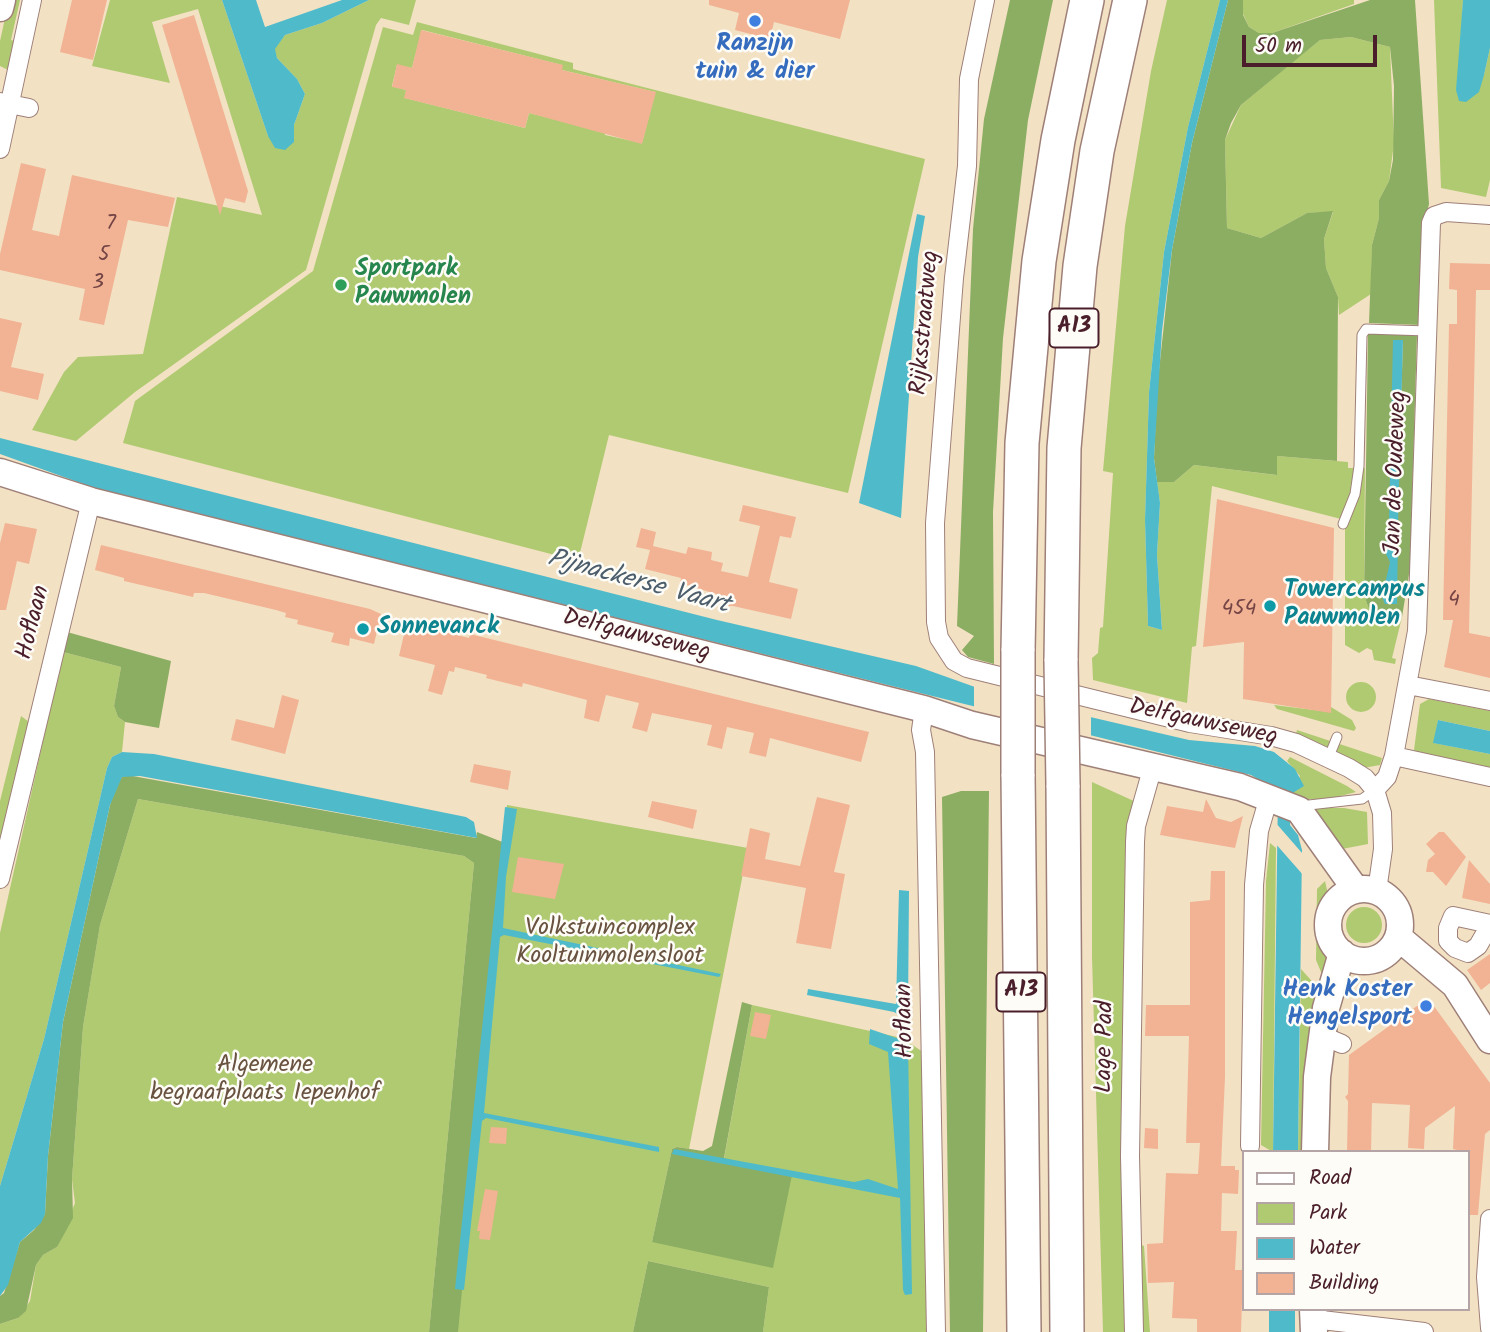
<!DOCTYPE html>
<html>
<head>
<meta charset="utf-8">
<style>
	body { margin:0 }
	#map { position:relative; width:1490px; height:1332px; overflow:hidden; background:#f3e1c4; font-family:Kalam,sans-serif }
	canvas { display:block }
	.legend { position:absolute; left:1242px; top:1150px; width:228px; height:161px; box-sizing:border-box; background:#fdfcf7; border:2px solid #b5a4a5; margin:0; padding:9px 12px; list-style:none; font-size:21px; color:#4a1f2b }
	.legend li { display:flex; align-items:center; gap:14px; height:35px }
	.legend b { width:35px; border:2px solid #b5a4a5 }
	.scale { position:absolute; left:1242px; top:35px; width:135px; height:32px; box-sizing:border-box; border:4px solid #4a1f2b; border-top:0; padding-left:9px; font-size:21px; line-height:24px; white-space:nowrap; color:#4a1f2b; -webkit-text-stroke:5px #fdfcf7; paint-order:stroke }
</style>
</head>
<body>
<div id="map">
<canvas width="1490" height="1332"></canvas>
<ul class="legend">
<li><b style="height:9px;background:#fff"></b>Road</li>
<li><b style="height:19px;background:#b0ca71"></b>Park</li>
<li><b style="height:19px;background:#4fbbca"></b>Water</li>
<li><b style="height:19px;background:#f1b394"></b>Building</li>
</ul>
<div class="scale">50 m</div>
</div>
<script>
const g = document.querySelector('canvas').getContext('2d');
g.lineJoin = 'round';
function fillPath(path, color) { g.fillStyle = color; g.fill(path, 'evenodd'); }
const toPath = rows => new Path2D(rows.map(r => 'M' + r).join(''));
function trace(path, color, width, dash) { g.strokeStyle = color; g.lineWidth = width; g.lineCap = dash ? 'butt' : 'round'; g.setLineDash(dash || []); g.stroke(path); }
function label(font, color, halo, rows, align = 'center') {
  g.font = font + ' Kalam,sans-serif'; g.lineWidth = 5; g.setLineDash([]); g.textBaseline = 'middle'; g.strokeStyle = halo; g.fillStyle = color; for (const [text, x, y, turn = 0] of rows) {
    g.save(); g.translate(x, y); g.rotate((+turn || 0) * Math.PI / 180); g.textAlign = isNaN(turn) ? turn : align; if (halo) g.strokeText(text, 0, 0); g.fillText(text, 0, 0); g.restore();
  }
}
const green = toPath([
	[9,0,20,0,11,40,17,42,10,71,0,66,0,41],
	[110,0,222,0,268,136,294,142,294,125,305,94,297,79,277,58,274,49,285,35,322,23,369,0,416,0,409,25,381,18,376,25,306,270,135,392,76,441,32,430,64,372,78,357,143,354,177,197,262,215,198,9,152,22,170,83,92,66],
	[1167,0,1220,0,1188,127,1164,252,1149,392,1145,520,1148,626,1162,630,1157,555,1160,503,1157,482,1174,482,1194,465,1276,475,1277,456,1348,462,1348,468,1365,468,1364,595,1370,612,1402,617,1392,658,1396,659,1395,664,1374,660,1372,650,1367,648,1359,653,1345,645,1345,520,1212,486,1196,646,1192,647,1187,703,1093,680,1092,658,1098,653,1100,628,1103,627,1113,473,1103,471,1125,226,1151,71],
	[1243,0,1354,0,1354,4,1272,33,1259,33,1249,27,1243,14],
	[1434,0,1463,0,1462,20,1484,75,1490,48,1490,180,1486,197,1441,188],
	[417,22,573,63,573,69,925,159,848,493,609,435,578,561,123,443,135,401,313,271,383,27,413,35],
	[422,30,562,65,562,70,655,92,642,143,605,135,605,131,529,113,525,128,405,98,406,90,392,86,397,65,412,68],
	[1351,37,1390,47,1394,143,1389,181,1379,200,1379,218,1372,245,1371,294,1339,315,1338,297,1326,268,1324,239,1333,212,1307,213,1261,238,1227,228,1225,140,1241,105,1295,60,1320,40],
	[63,652,121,667,114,706,118,717,125,722,122,752,112,757,107,768,44,1039,0,1186,0,933],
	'1346 697a15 15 0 1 1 30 0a15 15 0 1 1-30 0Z',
	[1429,699,1490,711,1490,731,1438,720,1434,743,1490,754,1490,769,1418,754,1414,750,1420,704],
	[1274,705,1330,712,1331,707,1352,720,1356,728,1354,731,1277,709],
	[21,716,29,722,0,850,0,801],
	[1297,730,1382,758,1380,765,1363,768,1296,734],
	[1290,757,1347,786,1356,792,1329,799,1301,799,1291,793,1300,776,1287,761],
	[1092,782,1136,802,1122,1204,1125,1332,1103,1332,1092,957],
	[138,799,464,856,474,863,429,1332,0,1332,0,1324,18,1318,30,1301,36,1265,43,1255,57,1247,75,1203,72,1179,83,1027,100,925],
	[507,805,748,848,689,1149,677,1147,672,1149,652,1242,724,1159,752,1005,902,1038,923,1052,927,1332,763,1332,769,1287,648,1261,633,1332,454,1332],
	[1312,808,1344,808,1367,812,1368,844,1337,850],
	[1270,843,1276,848,1273,1152,1261,1145,1266,881],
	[1325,881,1328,894,1321,927,1331,967,1328,977,1321,972,1316,960,1317,889],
	'1346 925a18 18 0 1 1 36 0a18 18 0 1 1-36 0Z',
	[1301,969,1319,989,1305,1152,1298,1152],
	[1137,1243,1144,1246,1150,1332,1139,1332]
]);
const forest = toPath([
	[1010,0,1053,0,1028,120,1003,338,993,512,994,664,968,657,962,650,974,636,957,626,973,229,984,119],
	[1228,0,1243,0,1243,15,1249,27,1259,33,1272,33,1370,0,1415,0,1429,204,1425,220,1421,325,1369,323,1372,245,1379,218,1379,200,1389,181,1393,160,1394,86,1390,47,1351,37,1320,40,1241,105,1231,123,1225,140,1227,228,1261,238,1307,213,1333,211,1324,239,1326,268,1338,297,1337,461,1277,456,1277,475,1194,465,1174,482,1157,482,1154,458,1157,389,1172,250,1192,143],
	[1368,333,1417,334,1410,568,1402,617,1370,612,1364,595],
	[1394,340,1403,341,1397,521],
	[67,632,171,661,159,728,125,722,118,717,114,706,121,667,63,652],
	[127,775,476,838,477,832,505,843,458,1332,429,1332,474,863,464,856,138,799,100,925,83,1027,72,1179,73,1218,57,1247,43,1255,36,1265,26,1311,18,1318,0,1324,0,1296,4,1293,20,1242,34,1230,45,1214,48,1156,63,1022,110,805,115,788,122,777],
	[961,791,989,791,983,1332,950,1332,942,797],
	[742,1002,752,1005,724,1158,792,1175,773,1268,652,1242,672,1149,677,1147,703,1151,712,1146],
	[648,1261,769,1287,763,1332,633,1332]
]);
const water = toPath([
	[222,0,256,0,265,27,342,0,369,0,322,23,285,35,275,49,277,58,297,79,305,94,294,125,294,142,285,150,275,148,268,136],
	[1220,0,1228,0,1192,143,1172,250,1162,331,1154,458,1160,503,1157,555,1162,630,1148,626,1145,520,1149,392,1164,252,1188,127],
	[1463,0,1490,0,1490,48,1484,75,1479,92,1466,102,1459,101,1456,90],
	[917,214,925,216,918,257,901,518,859,503],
	[1393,340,1403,340,1398,521,1389,520],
	[0,438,717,620,916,666,989,692,1073,713,1189,740,1255,746,1274,752,1295,769,1304,786,1291,794,1290,825,1298,835,1302,850,1298,1152,1273,1152,1278,791,1251,775,452,577,234,528,122,498,0,454],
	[1391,536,1398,536,1397,604,1385,604,1382,597,1390,562,1382,546],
	[1438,720,1490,731,1490,754,1433,743],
	[122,752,154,754,466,817,474,822,477,838,140,776,122,777,110,805,63,1022,48,1156,45,1214,41,1223,20,1242,8,1285,0,1296,0,1186,44,1039,107,768,112,757],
	[505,807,517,809,506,877,503,928,721,974,719,977,504,935,500,937,484,1113,659,1147,659,1152,486,1118,482,1121,464,1290,455,1289],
	[899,890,909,891,908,1014,902,1017,894,1012,807,995,808,989,896,1004],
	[870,1029,908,1042,912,1294,905,1295,903,1290,900,1198,672,1154,674,1149,854,1182,868,1179,898,1189,888,1052,869,1044],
	[1269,1309,1295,1309,1295,1332,1269,1332]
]);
const pier = toPath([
	[974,683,1091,713,1091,740,974,712],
	[1275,822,1302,853,1304,876,1275,843]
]);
const building = toPath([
	[72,0,107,0,93,60,60,52],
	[709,0,850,0,840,39,774,22,770,39,735,30,739,13,709,5],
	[194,15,248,191,245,203,225,198,220,215,162,25],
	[421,30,563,65,562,70,656,92,642,144,529,113,525,128,404,98,406,90,392,87,397,64,412,68],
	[21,163,46,169,32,230,59,236,72,175,175,198,168,227,128,220,104,325,79,320,85,289,0,270,0,254],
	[1450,263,1490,264,1490,290,1476,290,1469,633,1490,637,1490,678,1444,667,1453,620,1443,620,1449,324,1457,324,1457,290,1449,289],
	[0,318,22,323,11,367,44,374,38,400,0,391],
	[1217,499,1334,528,1331,713,1243,699,1244,642,1203,647],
	[743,505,796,517,791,538,780,536,769,582,798,589,791,619,733,606,724,606,716,594,680,583,681,578,645,569,650,550,636,547,641,528,656,532,653,546,686,554,688,547,712,552,711,560,723,563,721,571,748,577,760,526,739,521],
	[5,523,37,529,29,564,17,561,6,610,0,610,0,543],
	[101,545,370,609,381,614,374,644,350,638,349,646,331,642,334,633,297,624,298,620,285,617,286,613,276,610,204,593,194,593,193,597,124,581,124,578,95,570],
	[417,621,426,627,437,626,441,631,469,638,470,634,869,732,861,762,770,738,766,757,749,753,754,733,727,727,722,749,707,745,712,725,652,713,647,732,640,730,632,728,639,703,606,695,599,722,584,718,587,700,523,683,522,687,486,678,487,675,455,667,454,672,449,671,442,695,428,691,435,665,399,656,405,630,409,631,411,624],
	[282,695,299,700,285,754,231,740,236,719,274,728],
	[474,764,511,771,508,790,470,782],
	[817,797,850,805,834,872,845,874,831,949,796,943,806,888,741,876,750,828,770,833,765,859,800,866],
	[1206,799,1216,818,1231,822,1243,816,1235,848,1160,835,1167,806,1203,812],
	[652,801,697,810,693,829,648,817],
	[1439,832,1444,832,1466,857,1446,886,1433,872,1426,872,1428,860,1435,854,1426,844],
	[518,857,564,864,555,899,512,892],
	[1469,860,1490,884,1490,904,1462,898],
	[1211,871,1225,871,1225,1077,1221,1166,1235,1166,1235,1170,1239,1170,1238,1194,1222,1193,1221,1231,1237,1231,1235,1270,1243,1270,1241,1332,1197,1332,1197,1319,1172,1318,1174,1282,1148,1283,1147,1244,1163,1243,1166,1173,1198,1174,1200,1143,1186,1143,1189,1036,1145,1036,1146,1005,1190,1005,1190,902,1210,900],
	[1490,954,1490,983,1481,990,1467,970],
	[1428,998,1490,1083,1490,1130,1485,1134,1478,1215,1467,1215,1467,1152,1453,1149,1455,1106,1425,1128,1424,1149,1408,1148,1410,1105,1372,1103,1371,1152,1347,1152,1348,1101,1345,1097,1348,1094,1349,1055],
	[755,1012,771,1015,766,1039,750,1036],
	[491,1127,507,1128,506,1144,489,1143],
	[1145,1128,1158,1129,1158,1149,1144,1148],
	[485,1189,498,1191,490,1240,479,1239,480,1231,477,1231]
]);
const lane = toPath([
	[1343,524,1355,494,1359,466,1362,335,1366,329,1428,331],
	[1328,759,1337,737],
	[1301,809,1309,805,1362,799,1375,790]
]);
const street = toPath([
	[985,0,969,79,967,166,954,278,935,523,936,622,939,638,954,661,967,668,1190,723,1271,736,1296,743,1349,768,1365,778,1375,790,1382,813,1383,849,1377,891],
	[0,102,29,108],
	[0,149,32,0],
	[1408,685,1490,701],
	[924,709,921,730,925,752,936,1332],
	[1394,756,1490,777],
	[1375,790,1387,777,1394,756,1417,631,1431,223,1434,216,1446,212,1490,215],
	[0,879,91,501],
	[1490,924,1453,916,1448,928,1448,941,1455,948,1468,953,1478,946,1490,925],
	[1323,1036,1342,1044],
	[1250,1146,1254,885,1259,831,1269,797],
	[1490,1219,1486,1277,1490,1328],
	[1313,1319,1424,1332],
	[1134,1332,1130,1156,1135,842,1136,826,1153,766]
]);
const secondary = toPath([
	[0,8,2,0],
	[0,472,91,501,924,709,972,725,1240,787,1299,810,1356,890],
	'1328 925a36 36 0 1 1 72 0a36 36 0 1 1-72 0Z',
	[1398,937,1455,985,1490,1040],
	[1315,1152,1317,1077,1326,1008,1342,953],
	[1313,1309,1314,1332]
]);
const highway = toPath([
	[1018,651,1022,443,1039,261,1058,140,1087,0],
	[1061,661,1064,448,1080,266,1097,151,1130,0],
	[1018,774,1024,1332],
	[1063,785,1067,1332]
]);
const highwayBridge = toPath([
	[1018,651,1018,774],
	[1061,661,1063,785]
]);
const markers = [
	[755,21,7,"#3f7fe0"],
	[341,285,7,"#2e9e5b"],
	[1270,606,7,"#0f9aa8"],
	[363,629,7,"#0f9aa8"],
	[1426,1006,7,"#3f7fe0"]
];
const numberNames = [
	["7",111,225],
	["5",104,256],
	["3",98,284],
	["4",1454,601],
	["454",1239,610]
];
const shields = [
	[1074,328,49],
	[1021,992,49]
];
const shieldNames = [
	["A13",1074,328],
	["A13",1021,992]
];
const shopNames = [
	["Ranzijn",755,46],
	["tuin & dier",755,74],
	["Henk Koster",1412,992,"right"],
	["Hengelsport",1412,1020,"right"]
];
const leisureNames = [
	["Sportpark",355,271],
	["Pauwmolen",355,299]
];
const streetNames = [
	["Rijksstraatweg",927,323,-85],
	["Jan de Oudeweg",1398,473,-88],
	["Hoflaan",35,623,-76],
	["Delfgauwseweg",636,637,14],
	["Delfgauwseweg",1203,724,12],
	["Hoflaan",907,1021,-91],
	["Lage Pad",1107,1047,-89]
];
const cultureNames = [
	["Towercampus",1284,592],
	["Pauwmolen",1284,620],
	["Sonnevanck",377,629]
];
const parkNames = [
	["Volkstuincomplex",610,930],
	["Kooltuinmolensloot",610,958],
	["Algemene",265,1067],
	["begraafplaats Iepenhof",265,1095]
];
const waterNames = [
	["Pijnackerse Vaart",638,584,15]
];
fillPath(green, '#b0ca71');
fillPath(forest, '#8cae63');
fillPath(water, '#4fbbca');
fillPath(pier, '#f3e1c4');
fillPath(building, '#f1b394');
trace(lane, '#9e8078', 11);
trace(street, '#9e8078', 20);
trace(secondary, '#9e8078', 29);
trace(highway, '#9e8078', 36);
trace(lane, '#fff', 9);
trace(street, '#fff', 18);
trace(secondary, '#fff', 26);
trace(highway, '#fff', 33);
trace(highwayBridge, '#9e8078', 36, []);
trace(highwayBridge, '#fff', 33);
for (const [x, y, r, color] of markers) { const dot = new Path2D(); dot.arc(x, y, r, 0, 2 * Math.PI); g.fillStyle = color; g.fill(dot); trace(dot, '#fdfcf7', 2.5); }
label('21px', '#744445', null, numberNames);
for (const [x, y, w] of shields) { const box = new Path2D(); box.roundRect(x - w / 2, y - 19.5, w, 39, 5); g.fillStyle = '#fdfcf7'; g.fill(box); trace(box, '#4a1f2b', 2); }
label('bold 23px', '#4a1f2b', null, shieldNames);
label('bold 24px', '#366cbe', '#fdfcf7', shopNames);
label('bold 24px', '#27864d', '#fdfcf7', leisureNames, 'left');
label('24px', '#4a1f2b', '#fdfcf7', streetNames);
label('bold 24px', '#0d838f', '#fdfcf7', cultureNames, 'left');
label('24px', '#695240', '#fdfcf7', parkNames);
label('italic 26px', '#4c5d6b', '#fdfcf7', waterNames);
</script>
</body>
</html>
